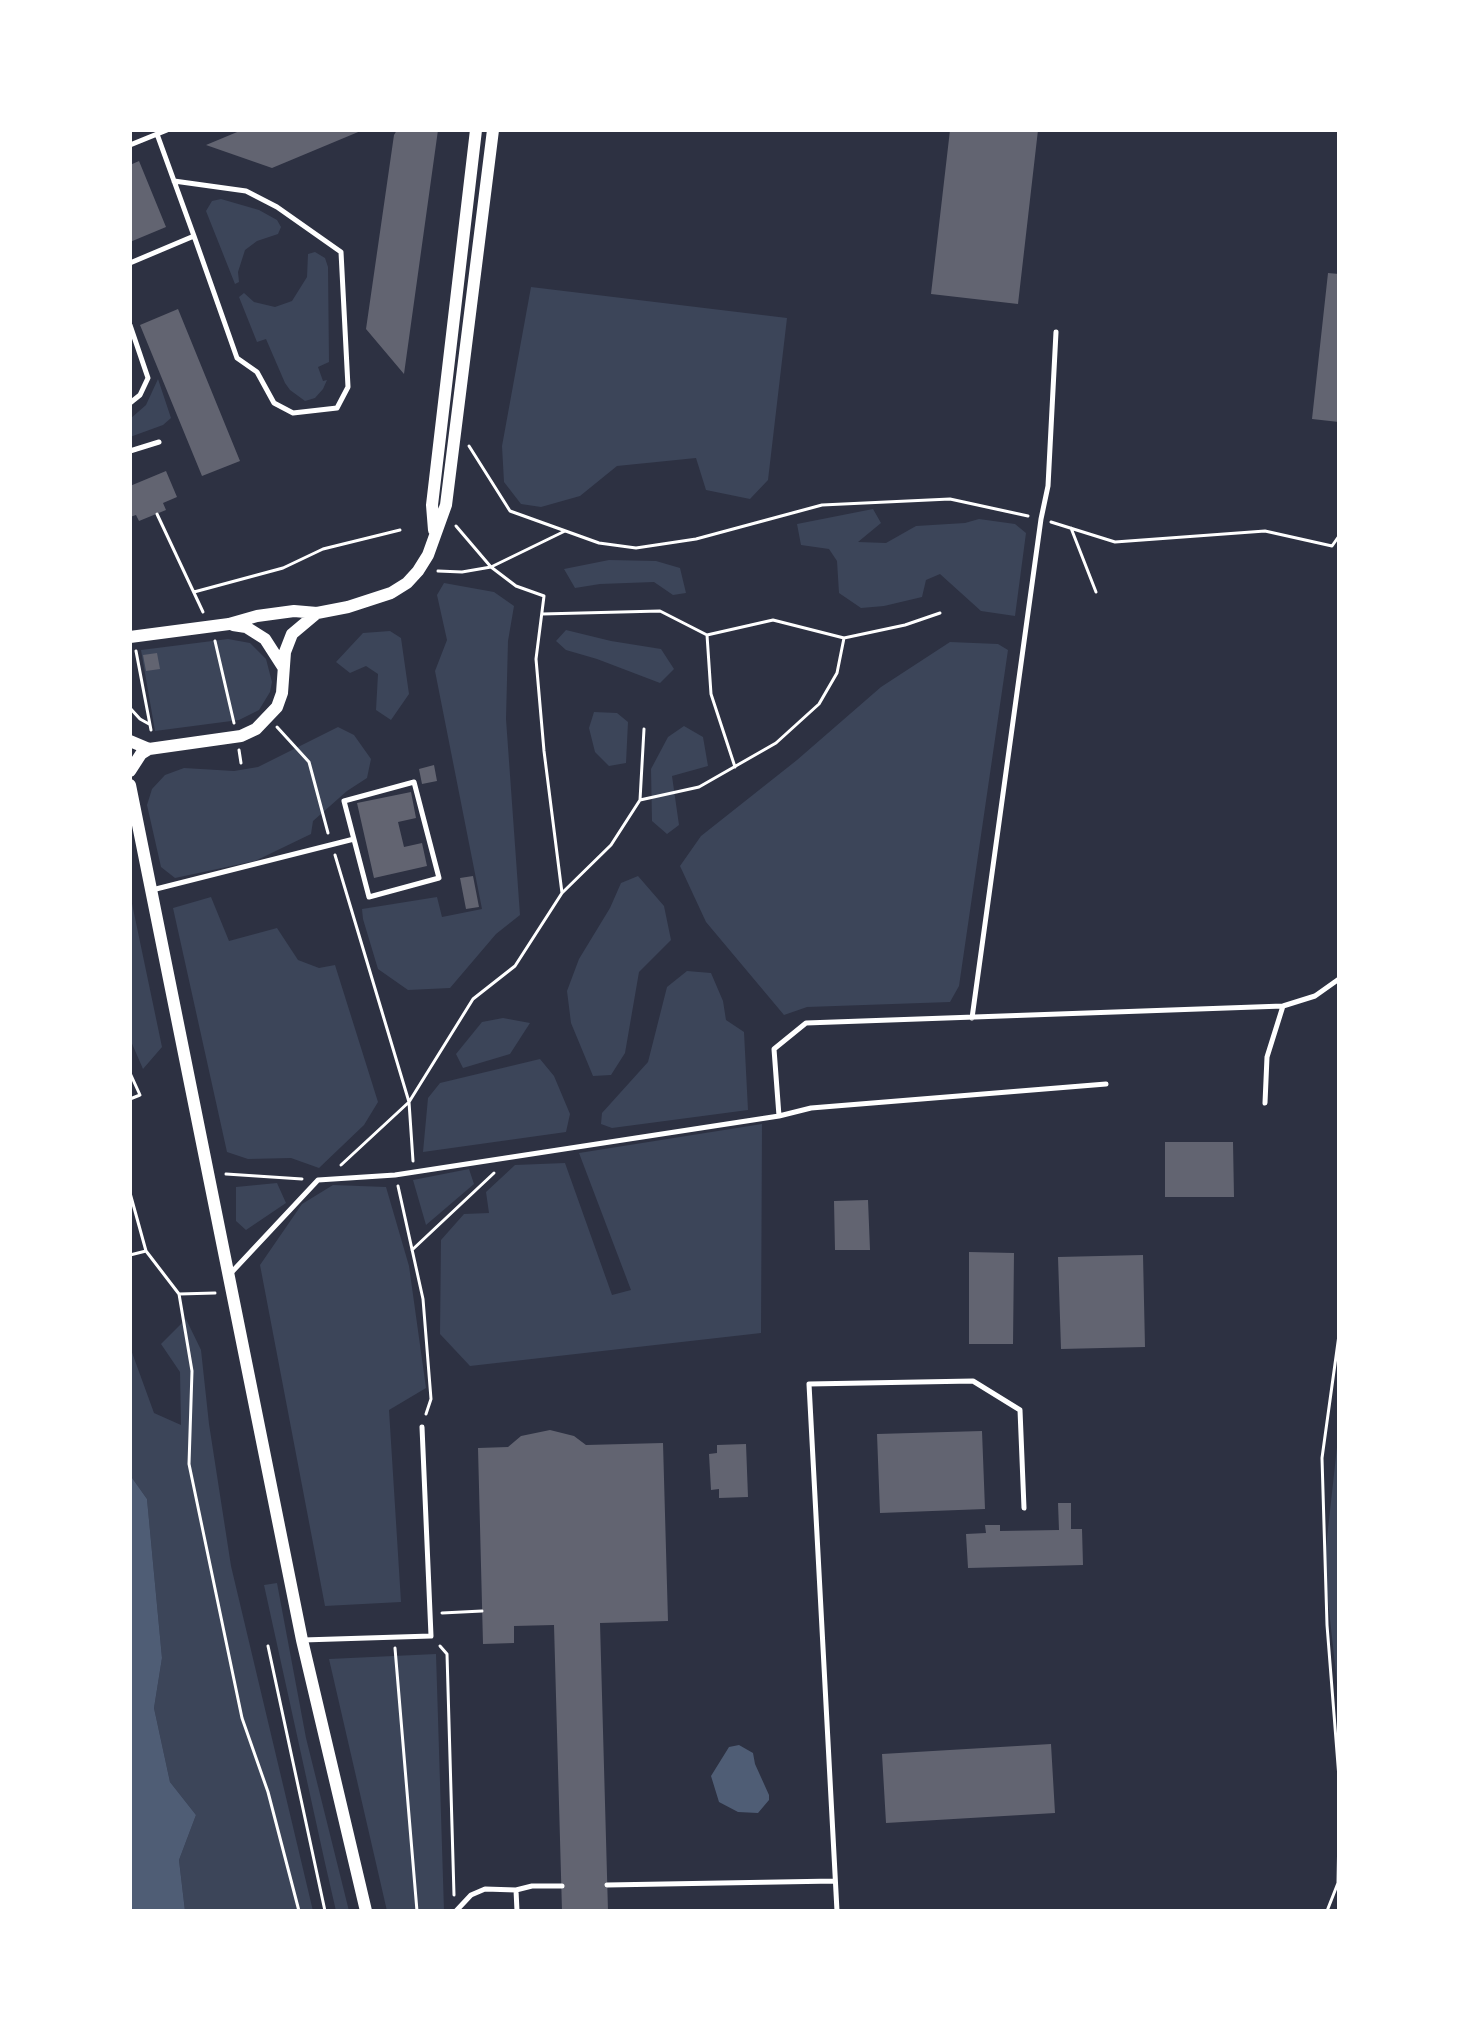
<!DOCTYPE html>
<html>
<head>
<meta charset="utf-8">
<style>
	body { margin:0 }
	#map { position:relative; width:1469px; height:2041px; overflow:hidden; background:#2d3142; font-family:"Alegreya Sans",sans-serif }
	canvas { display:block }
	.frame { position:absolute; inset:0; border:132px solid #fff; pointer-events:none }
</style>
</head>
<body>
<div id="map">
<canvas width="1469" height="2041"></canvas>
<div class="frame"></div>
</div>
<script>
const g = document.querySelector('canvas').getContext('2d');
g.lineJoin = 'round';
function fillPath(path, color) { g.fillStyle = color; g.fill(path, 'evenodd'); }
const toPath = rows => new Path2D(rows.map(r => 'M' + r).join(''));
function trace(path, color, width, dash) { g.strokeStyle = color; g.lineWidth = width; g.lineCap = dash ? 'butt' : 'round'; g.setLineDash(dash || []); g.stroke(path); }
const green = toPath([
	[221,199,259,210,277,220,281,227,278,234,257,241,245,250,238,272,239,282,235,284,206,211,212,201],
	[315,252,325,258,328,267,329,362,318,367,323,381,327,380,323,389,315,398,305,401,290,390,285,383,266,339,257,342,239,297,244,293,254,302,275,307,292,301,307,277,308,254],
	[531,287,787,318,768,480,750,499,706,490,696,458,617,466,580,496,541,507,521,504,504,482,502,446],
	[158,379,171,418,163,425,130,437,130,419,146,405],
	[873,509,881,523,858,542,886,543,916,526,965,523,979,519,1015,524,1026,533,1015,616,981,611,940,574,926,580,922,597,884,606,861,608,839,593,837,561,829,549,801,545,797,524],
	[609,560,656,561,680,568,686,593,673,595,654,582,600,584,575,588,564,569],
	[444,583,494,592,514,606,508,641,506,719,520,915,496,934,450,988,408,990,378,969,363,919,362,909,437,897,442,917,482,909,435,671,447,640,437,595],
	[566,630,611,641,661,649,674,669,660,683,597,659,566,650,556,641],
	[390,631,401,638,409,694,391,720,376,710,378,674,366,666,350,673,336,662,363,633],
	[228,639,250,643,266,659,272,682,270,692,259,710,239,720,155,731,141,650],
	[950,642,998,644,1008,650,959,986,950,1002,807,1007,784,1015,706,922,680,866,701,836,797,760,881,687],
	[594,712,617,713,628,722,626,763,609,766,595,752,589,728],
	[684,726,703,737,708,766,672,776,679,825,667,834,652,821,651,769,668,737],
	[338,727,354,735,371,759,367,778,347,791,313,821,311,834,255,861,175,878,161,867,147,805,152,789,165,775,184,768,234,771,258,767],
	[638,876,664,906,671,940,639,972,625,1053,611,1075,593,1076,571,1023,567,991,579,959,610,908,621,883],
	[130,894,162,1047,143,1069,130,1039],
	[211,897,229,941,277,928,298,960,319,968,335,965,378,1102,364,1125,319,1168,291,1158,248,1159,227,1152,173,908],
	[687,971,711,973,723,1001,726,1020,744,1032,748,1110,612,1128,601,1124,602,1113,648,1062,667,987],
	[503,1018,530,1023,510,1054,463,1068,456,1054,482,1022],
	[540,1059,554,1076,570,1114,566,1132,423,1152,428,1098,440,1083],
	[762,1124,761,1333,470,1366,440,1334,441,1240,464,1214,489,1213,486,1192,515,1165,565,1163,612,1295,631,1290,579,1153],
	[469,1169,474,1184,426,1225,413,1180],
	[277,1183,286,1203,246,1230,236,1221,236,1187],
	[333,1185,386,1187,409,1266,426,1388,389,1410,401,1602,325,1606,260,1265,302,1204],
	[186,1319,201,1350,209,1424,231,1566,313,1911,185,1911,179,1860,196,1815,170,1782,154,1708,162,1658,147,1499,130,1475,130,1347,154,1413,181,1425,180,1372,161,1344],
	[1339,1429,1339,1701,1324,1565],
	[277,1583,306,1738,349,1911,336,1911,325,1863,264,1585],
	[436,1654,444,1911,387,1911,329,1659]
]);
const water = toPath([
	[130,1475,147,1499,162,1658,154,1708,170,1782,196,1815,179,1860,185,1911,130,1911],
	[739,1745,753,1753,755,1764,769,1795,769,1800,758,1813,738,1812,719,1802,711,1776,729,1747]
]);
const building = toPath([
	[242,130,363,130,272,168,206,145],
	[397,130,438,130,404,374,366,329,394,135],
	[950,130,1038,130,1018,304,931,294],
	[139,161,166,227,130,242,130,165],
	[1328,273,1339,274,1339,422,1312,419],
	[178,309,240,461,202,476,140,325],
	[166,471,177,497,163,503,166,510,139,521,136,515,130,517,130,486],
	[157,653,160,669,146,671,143,655],
	[434,765,437,781,422,784,419,769],
	[411,792,416,818,398,822,404,847,422,843,427,866,374,878,357,803],
	[473,876,479,907,466,909,460,878],
	[1165,1142,1233,1142,1234,1197,1165,1197],
	[868,1200,870,1250,835,1250,834,1201],
	[969,1252,1014,1253,1013,1344,969,1344],
	[1143,1255,1145,1347,1061,1349,1058,1257],
	[550,1430,574,1436,586,1445,663,1443,668,1621,600,1623,608,1911,562,1911,554,1625,514,1626,514,1643,483,1644,478,1448,508,1447,521,1436],
	[982,1431,985,1509,880,1513,877,1434],
	[746,1444,748,1497,719,1498,719,1489,711,1490,709,1454,717,1453,717,1445],
	[1058,1503,1071,1503,1071,1529,1082,1529,1083,1565,968,1568,966,1534,986,1533,985,1525,1000,1525,1000,1531,1059,1530],
	[1051,1744,1055,1813,886,1823,882,1754]
]);
const path = toPath([
	[469,446,510,511,599,543,636,548,696,539,822,505,950,499,1028,516],
	[157,514,203,612],
	[1051,522,1115,542,1265,531,1332,546,1339,536],
	[1071,528,1096,592],
	[438,571,462,572,491,567,565,531],
	[194,592,283,568,323,549,400,530],
	[542,614,660,611,707,635,773,620,844,638,905,625,940,613],
	[707,635,711,694,735,767],
	[215,641,234,723],
	[136,651,151,730],
	[130,708,140,719,149,724],
	[277,727,309,762,328,833],
	[239,750,241,763],
	[640,800,644,729],
	[335,855,409,1102,413,1161],
	[562,893,611,845,640,800,699,787,776,743,819,704,837,673,844,638],
	[130,1073,140,1095,130,1099],
	[341,1165,409,1102,473,999,515,966,562,893,544,751,536,659,544,596,516,586,491,567,456,526],
	[226,1174,302,1179],
	[398,1186,423,1299,431,1399,426,1414],
	[130,1193,146,1251,179,1294,215,1293],
	[412,1250,494,1173],
	[130,1255,146,1251],
	[179,1294,192,1371,189,1464,242,1718,268,1792,299,1911],
	[1339,1335,1322,1458,1327,1625,1339,1778],
	[442,1613,482,1611],
	[268,1646,325,1911],
	[440,1646,447,1654,454,1895],
	[395,1648,417,1911],
	[1327,1911,1338,1883,1339,1829]
]);
const service = toPath([
	[130,145,167,130],
	[174,181,246,191,277,207,341,252,348,387,337,408,293,413,274,403,257,372,237,358,194,236],
	[130,263,194,236,157,134],
	[130,325,148,378,140,395,130,403],
	[130,451,159,442],
	[414,782,439,878,369,897,344,801,414,782],
	[152,890,354,839],
	[972,1018,1041,519,1048,486,1056,332],
	[1265,1103,1267,1057,1283,1006],
	[779,1116,811,1108,1106,1084],
	[230,1274,318,1180,395,1175,779,1116,774,1049,806,1023,1283,1006,1315,996,1339,979],
	[303,1640,431,1636,422,1427],
	[607,1885,835,1881],
	[516,1890,517,1911],
	[456,1911,471,1895,485,1889,516,1890,532,1886,562,1886],
	[837,1911,809,1384,973,1381,1020,1410,1024,1508]
]);
const tertiary = toPath([
	[434,530,432,505,476,130],
	[233,625,246,627,265,639,283,667],
	[130,637,229,624,257,616,294,611,317,613,348,607,391,593,407,583,418,571,428,555,446,505,493,130],
	[130,741,149,749,241,736,256,729,277,707,282,693,285,652,292,634,317,613],
	[130,771,141,754,149,749],
	[130,785,302,1640,366,1911]
]);
fillPath(green, '#3c4559');
fillPath(water, '#4f5d75');
fillPath(building, '#626471');
trace(path, '#fff', 3);
trace(service, '#fff', 5);
trace(tertiary, '#fff', 12);
</script>
</body>
</html>
